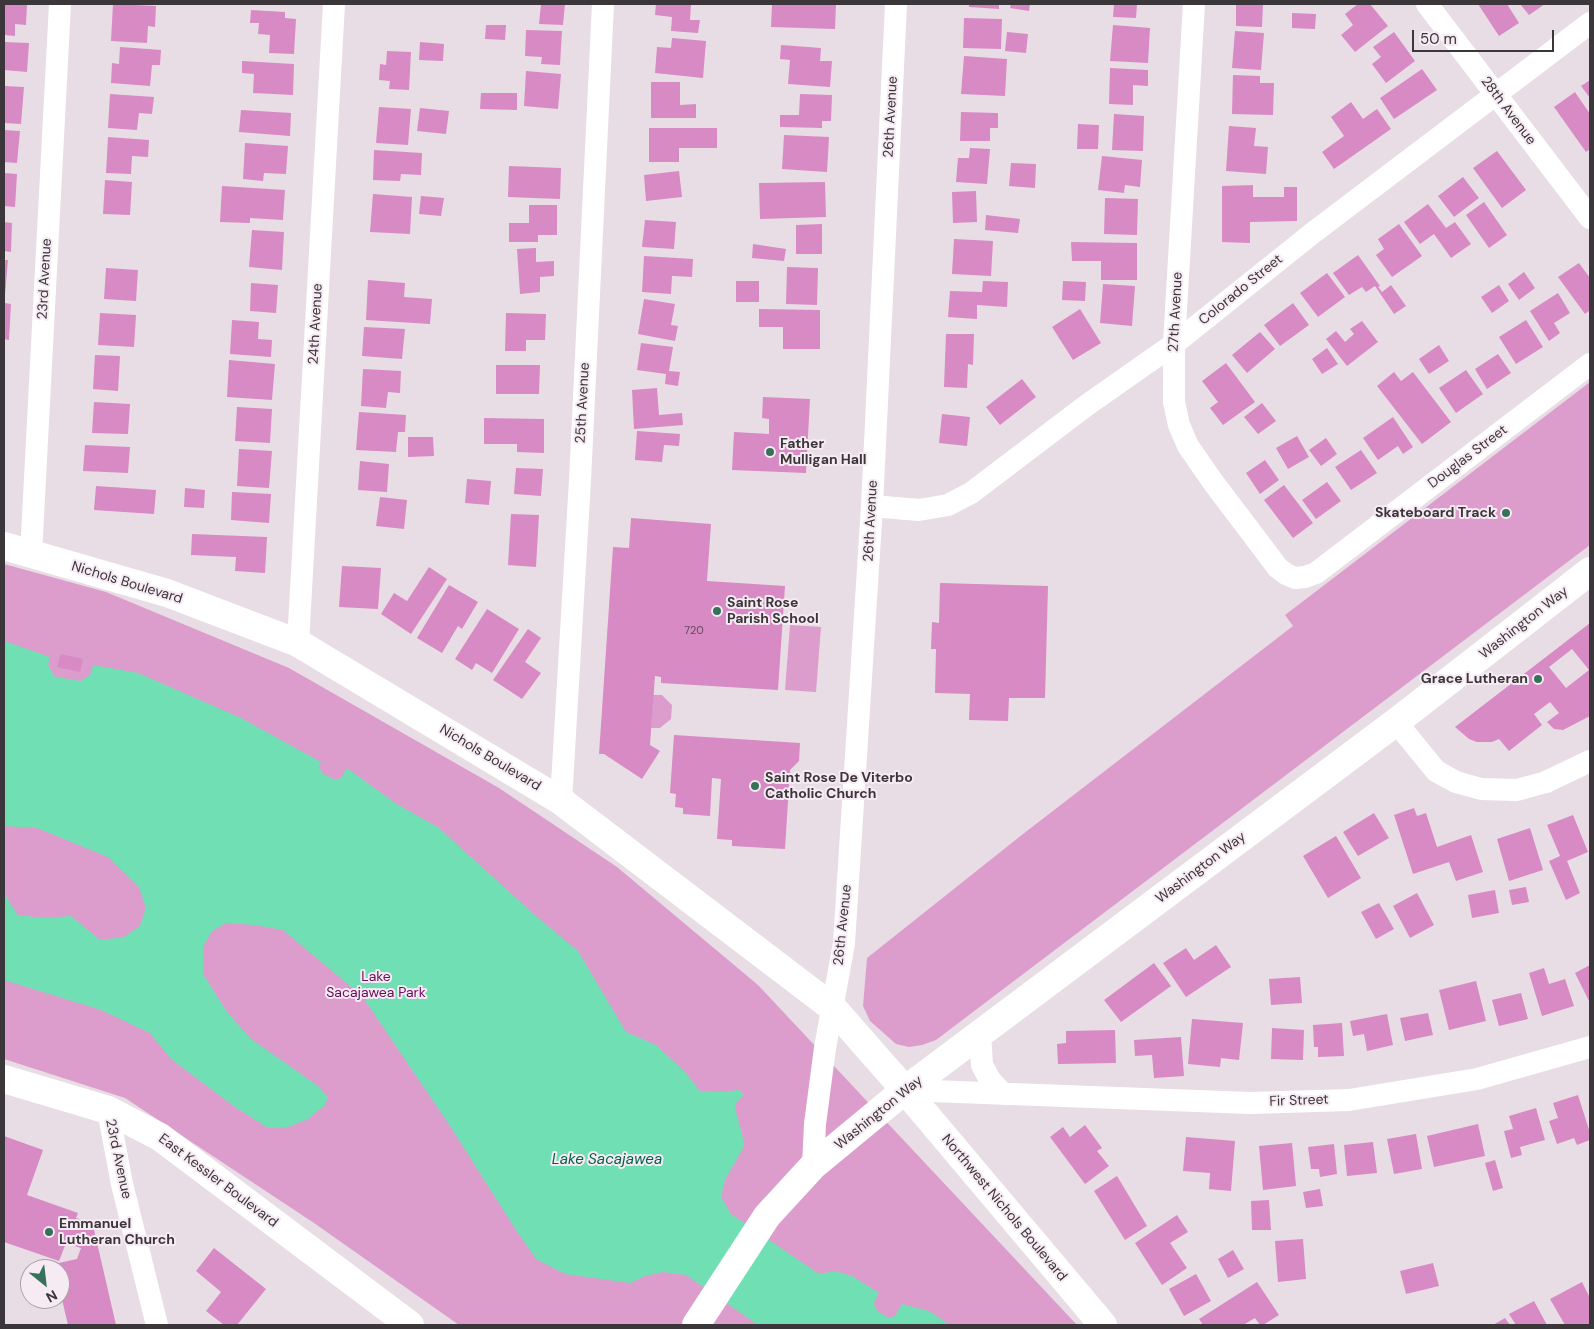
<!DOCTYPE html>
<html>
<head>
<meta charset="utf-8">
<style>
	body { margin:0 }
	#map { position:relative; width:1594px; height:1329px; overflow:hidden; background:#e9dde5; font-family:"DM Sans",sans-serif }
	canvas { display:block }
	.frame { position:absolute; inset:0; border:5px solid #3b3639; pointer-events:none }
	.north { position:absolute; left:20px; top:1259px; width:50px; height:50px; box-sizing:border-box; background:#f6eaf3; border:1px solid #aba2a9; border-radius:50%; rotate:151deg; font-size:14px; font-weight:700; line-height:20px; text-align:center; color:#3b3639 }
	.north::after { content:''; display:block; margin:auto; width:18px; height:22px; background:#37715a; clip-path:polygon(50% 0,100% 100%,50% 72%,0 100%) }
	.scale { position:absolute; left:1412px; top:30px; width:142px; height:22px; box-sizing:border-box; border:2px solid #3b3639; border-top:0; padding-left:6px; font-size:15px; line-height:18px; white-space:nowrap; color:#3b3639; -webkit-text-stroke:4px #f6eaf3; paint-order:stroke }
</style>
</head>
<body>
<div id="map">
<canvas width="1594" height="1329"></canvas>
<div class="frame"></div>
<div class="north">N</div>
<div class="scale">50 m</div>
</div>
<script>
const g = document.querySelector('canvas').getContext('2d');
g.lineJoin = 'round';
function fillPath(path, color) { g.fillStyle = color; g.fill(path, 'evenodd'); }
const toPath = rows => new Path2D(rows.map(r => 'M' + r).join(''));
function trace(path, color, width, dash) { g.strokeStyle = color; g.lineWidth = width; g.lineCap = dash ? 'butt' : 'round'; g.setLineDash(dash || []); g.stroke(path); }
function label(font, color, halo, rows, align = 'center') {
  g.font = font + ' "DM Sans",sans-serif'; g.lineWidth = 4; g.setLineDash([]); g.textBaseline = 'middle'; g.strokeStyle = halo; g.fillStyle = color; for (const [text, x, y, turn = 0] of rows) {
    g.save(); g.translate(x, y); g.rotate((+turn || 0) * Math.PI / 180); g.textAlign = isNaN(turn) ? turn : align; if (halo) g.strokeText(text, 0, 0); g.fillText(text, 0, 0); g.restore();
  }
}
const green = toPath([
	[1590,382,1590,545,936,1040,922,1045,909,1047,896,1044,870,1021,863,1006,867,958,1023,834,1293,626,1285,615],
	[4,564,106,592,289,668,499,788,617,867,758,985,1077,1325,459,1325,314,1223,125,1098,4,1059],
	[790,625,821,627,816,692,785,690],
	[653,695,662,695,672,705,671,719,660,728,651,728]
]);
const water = toPath([
	[4,641,50,657,48,665,55,677,81,681,91,674,93,665,138,673,241,718,321,762,319,767,323,774,336,780,341,778,347,768,395,803,439,828,537,917,578,951,626,1032,656,1045,685,1072,700,1091,723,1092,738,1090,742,1092,743,1096,736,1103,735,1108,744,1142,743,1148,725,1180,721,1197,731,1214,819,1274,835,1271,852,1276,879,1293,874,1302,877,1311,889,1318,895,1316,902,1304,929,1311,950,1325,758,1325,686,1275,663,1272,645,1276,630,1283,565,1274,536,1259,516,1230,450,1126,362,996,283,930,254,925,226,923,212,931,203,947,203,974,227,1012,251,1039,318,1086,328,1097,325,1105,308,1119,288,1127,268,1128,235,1107,171,1059,150,1033,101,1010,4,980,4,890,9,902,18,915,43,918,71,916,100,940,124,937,140,926,146,908,139,887,108,857,37,828,4,826]
]);
const building = toPath([
	[4,4,27,4,26,25,15,24,15,36,4,35],
	[113,4,156,6,155,27,148,26,147,43,111,41],
	[541,4,565,4,563,25,539,24],
	[656,4,691,4,690,20,700,20,698,33,671,31,672,17,655,15],
	[772,4,836,4,835,29,771,27],
	[969,4,999,4,999,9,969,7],
	[1011,4,1030,4,1029,11,1010,8],
	[1114,4,1137,4,1136,18,1113,17],
	[1236,4,1263,4,1262,27,1236,26],
	[1358,4,1370,4,1388,26,1355,52,1341,35,1353,25,1345,14],
	[1478,4,1507,4,1519,23,1499,36],
	[1520,4,1545,4,1529,15],
	[251,10,285,12,285,18,296,19,294,54,269,53,270,35,258,34,259,23,250,23],
	[1292,13,1316,14,1315,29,1292,28],
	[964,18,1002,19,1001,49,963,48],
	[486,25,506,25,505,40,485,39],
	[1113,25,1150,28,1148,63,1110,61],
	[526,30,562,31,560,65,541,64,542,57,525,56],
	[1235,31,1264,33,1261,70,1232,68],
	[1007,32,1028,34,1026,53,1005,51],
	[1394,32,1415,61,1386,83,1372,64,1381,57,1373,47],
	[672,38,706,41,703,78,655,73,657,47,671,48],
	[4,42,29,43,27,72,4,70],
	[420,42,444,44,443,61,419,60],
	[781,45,821,48,820,61,832,61,830,87,788,84,790,60,780,59],
	[120,47,161,50,160,65,152,65,150,86,111,83,112,63,119,64],
	[387,51,411,52,409,90,389,89,390,81,379,80,380,64,386,65],
	[964,56,1007,59,1005,96,961,94],
	[242,61,294,64,293,95,253,93,254,74,242,73],
	[1110,68,1148,70,1148,86,1133,85,1133,105,1109,104],
	[1422,69,1437,90,1394,119,1380,98],
	[526,71,561,74,558,109,524,106],
	[1233,75,1260,76,1260,83,1274,83,1273,115,1232,114],
	[1590,80,1590,98,1581,86],
	[651,82,680,82,680,105,696,104,696,118,651,118],
	[4,86,24,87,21,124,4,123],
	[1575,92,1590,114,1590,149,1586,152,1554,107],
	[481,93,517,93,517,110,480,109],
	[110,94,154,97,152,114,139,113,137,130,108,128],
	[800,94,832,95,831,121,822,121,822,128,780,127,780,115,799,115],
	[1351,102,1363,119,1377,109,1391,129,1334,169,1322,152,1344,136,1331,117],
	[379,107,411,109,408,145,376,143],
	[420,108,449,111,446,134,417,131],
	[241,110,291,113,290,136,239,132],
	[961,112,998,113,998,128,990,128,990,141,960,141],
	[1114,114,1144,116,1143,151,1112,150],
	[1078,124,1099,125,1098,149,1077,149],
	[1229,126,1256,128,1254,146,1268,147,1266,174,1226,171],
	[649,128,717,128,717,148,679,148,679,162,649,162],
	[4,130,20,131,17,163,4,162],
	[784,135,829,137,827,172,782,169],
	[108,137,149,140,148,157,132,156,131,174,106,173],
	[245,143,288,146,286,174,264,173,263,181,243,179],
	[970,148,990,149,987,184,956,182,958,158,969,158],
	[374,150,422,153,421,175,401,174,400,181,373,180],
	[1497,151,1526,190,1502,208,1473,168],
	[1102,156,1142,160,1140,187,1125,185,1124,193,1098,190],
	[1011,163,1036,164,1035,188,1009,186],
	[509,166,561,168,560,199,508,197],
	[679,171,682,197,646,201,644,175],
	[4,173,17,174,15,207,4,206],
	[1463,177,1479,198,1454,217,1438,196],
	[105,180,132,182,130,215,103,214],
	[825,182,826,217,760,219,759,183],
	[1253,185,1253,197,1284,197,1284,187,1297,187,1297,221,1250,222,1250,243,1222,242,1222,186],
	[222,186,285,190,283,220,250,218,250,223,220,222],
	[976,191,977,222,953,223,952,192],
	[373,194,412,197,410,234,370,232],
	[421,196,444,198,441,216,419,214],
	[1105,198,1138,199,1137,235,1104,234],
	[1484,202,1507,235,1489,248,1466,215],
	[1428,204,1446,228,1455,222,1471,244,1451,258,1434,234,1420,244,1404,222],
	[529,205,557,205,557,235,538,235,538,242,509,242,509,223,529,223],
	[986,215,1020,219,1018,233,985,230],
	[645,220,676,222,674,249,642,247],
	[4,222,12,223,11,252,4,251],
	[822,224,822,254,796,254,796,225],
	[1399,224,1422,256,1392,277,1376,255,1384,249,1378,239],
	[252,230,284,232,282,270,249,267],
	[954,239,993,241,991,276,952,274],
	[1071,242,1137,243,1137,280,1101,280,1101,261,1072,261],
	[753,244,786,249,784,261,752,258],
	[536,248,536,262,554,261,554,276,540,277,540,292,520,294,517,249],
	[1358,255,1380,286,1378,287,1382,292,1391,285,1406,306,1394,314,1375,286,1366,292,1362,287,1349,295,1333,273],
	[644,256,693,259,692,277,672,276,671,294,642,292],
	[4,260,8,260,5,295,4,295],
	[1579,263,1590,278,1590,310,1585,314,1558,277],
	[787,267,818,268,817,305,786,304],
	[106,268,138,270,136,301,104,299],
	[1524,272,1535,288,1519,300,1508,284],
	[1327,273,1345,297,1318,317,1300,293],
	[368,280,405,283,404,297,432,299,430,324,366,320],
	[736,281,759,281,759,302,736,302],
	[983,281,1008,282,1007,307,977,305,977,319,948,317,950,291,982,292],
	[1063,281,1086,282,1085,301,1062,300],
	[251,283,278,285,276,313,250,311],
	[1103,284,1135,286,1132,326,1100,323],
	[1499,285,1509,301,1492,313,1481,297],
	[1558,293,1570,313,1554,323,1560,333,1549,341,1530,311],
	[644,299,675,304,671,325,678,326,675,341,638,334],
	[4,303,11,304,9,340,4,339],
	[1293,303,1309,325,1280,346,1264,325],
	[759,309,820,310,820,349,783,349,783,327,759,327],
	[1080,309,1101,343,1073,360,1052,327],
	[100,313,136,315,134,347,98,345],
	[506,313,546,314,545,340,526,340,526,351,505,351],
	[232,320,259,322,258,339,272,340,271,357,230,354],
	[1526,320,1543,347,1516,364,1499,337],
	[1362,321,1378,342,1347,366,1326,339,1336,331,1345,342,1354,334,1350,329],
	[364,327,405,329,402,359,362,356],
	[1260,332,1275,349,1247,373,1232,355],
	[946,334,974,334,973,365,968,364,967,388,944,387],
	[641,343,673,347,669,371,680,372,678,386,665,384,666,374,637,370],
	[1439,345,1449,361,1429,374,1419,359],
	[1327,348,1338,364,1322,374,1312,359],
	[1498,354,1511,373,1487,389,1475,369],
	[95,355,120,356,118,391,93,389],
	[229,360,275,364,272,400,227,397],
	[1226,363,1255,402,1223,425,1210,408,1218,402,1202,381],
	[496,365,540,365,539,394,496,394],
	[363,369,401,371,400,393,388,392,386,408,361,406],
	[1466,370,1483,394,1456,413,1439,388],
	[1394,372,1401,381,1413,372,1451,422,1422,444,1377,386],
	[1022,379,1036,397,1000,425,986,407],
	[657,388,659,415,682,413,683,425,634,429,632,390],
	[763,397,810,399,806,473,732,470,734,432,769,434,769,419,762,418],
	[94,402,130,404,128,434,92,433],
	[1262,403,1276,421,1258,434,1244,417],
	[237,407,272,409,270,443,235,441],
	[359,412,406,415,405,432,398,432,396,452,356,450],
	[942,414,970,417,967,446,939,443],
	[1393,417,1413,447,1403,454,1398,446,1378,460,1363,438],
	[484,418,544,419,544,453,517,452,517,444,484,444],
	[637,431,680,434,679,446,664,445,662,462,635,460],
	[1297,436,1309,457,1288,469,1276,448],
	[408,437,433,437,434,456,408,457],
	[1326,438,1337,454,1321,466,1309,450],
	[85,445,130,447,128,473,83,471],
	[239,449,272,451,269,488,237,486],
	[1361,450,1377,473,1351,490,1335,467],
	[1265,460,1279,480,1260,494,1246,473],
	[360,461,389,464,387,492,358,490],
	[516,468,543,469,541,496,514,494],
	[467,479,491,481,489,505,465,503],
	[1327,482,1341,501,1316,519,1302,500],
	[1284,485,1313,523,1293,538,1264,500],
	[96,486,156,490,154,514,94,510],
	[185,488,205,490,204,508,184,507],
	[232,492,271,494,269,523,231,520],
	[380,497,407,500,404,529,376,526],
	[511,514,539,515,536,567,508,565],
	[631,518,711,524,707,581,785,586,778,690,661,683,661,677,655,676,650,745,660,751,642,779,604,754,599,754,613,547,629,548],
	[192,534,267,537,265,573,235,571,236,557,191,555],
	[342,566,381,568,378,609,339,607],
	[429,567,447,579,411,634,381,614,394,593,407,601],
	[940,583,1048,586,1045,698,1009,698,1008,721,969,720,970,694,935,693,936,649,931,649,932,622,939,623],
	[449,585,478,602,462,629,458,626,442,653,417,638],
	[487,609,519,629,492,673,476,663,472,670,455,659],
	[1590,623,1590,716,1563,730,1554,729,1547,722,1559,713,1550,702,1534,714,1542,725,1509,751,1499,739,1492,742,1477,742,1469,739,1455,727],
	[1572,649,1589,670,1566,688,1549,667],
	[528,629,541,638,525,662,541,673,522,699,493,680],
	[61,654,83,659,80,672,57,667],
	[674,735,800,743,799,761,790,770,785,849,732,846,732,840,717,839,721,779,712,778,710,816,683,814,683,808,675,807,676,794,670,793],
	[1414,808,1417,816,1426,813,1437,847,1471,835,1483,872,1456,881,1449,862,1413,874,1394,815],
	[1374,813,1389,838,1358,856,1343,832],
	[1573,815,1588,852,1567,861,1580,893,1566,900,1549,861,1560,856,1547,825],
	[1530,828,1543,870,1509,881,1497,839],
	[1336,836,1361,878,1328,898,1303,856],
	[1526,887,1529,902,1512,905,1509,890],
	[1495,890,1499,913,1472,918,1468,895],
	[1417,893,1434,925,1410,938,1393,906],
	[1379,903,1394,929,1376,939,1361,912],
	[1216,945,1231,967,1186,997,1163,963,1186,948,1194,960],
	[1154,963,1171,986,1121,1022,1104,1000],
	[1590,965,1590,1003,1575,973],
	[1544,968,1549,984,1565,979,1574,1006,1542,1016,1529,973],
	[1300,977,1302,1003,1271,1005,1269,979],
	[1476,981,1486,1021,1449,1030,1439,990],
	[1521,993,1528,1019,1499,1026,1492,1000],
	[1428,1013,1433,1035,1405,1041,1400,1018],
	[1387,1014,1393,1045,1367,1051,1364,1034,1353,1036,1350,1021],
	[1192,1019,1243,1023,1239,1060,1221,1058,1220,1067,1188,1064],
	[1342,1023,1344,1056,1318,1057,1318,1047,1314,1047,1313,1025],
	[1272,1028,1304,1030,1303,1060,1271,1059],
	[1115,1030,1116,1063,1058,1064,1057,1044,1066,1043,1066,1031],
	[1181,1037,1184,1076,1154,1078,1152,1055,1135,1056,1134,1040],
	[1578,1095,1590,1133,1590,1140,1577,1145,1574,1138,1557,1144,1549,1121,1558,1118,1553,1103],
	[1536,1108,1545,1140,1520,1147,1522,1155,1511,1158,1504,1131,1513,1129,1509,1116],
	[1478,1124,1485,1156,1434,1167,1427,1136],
	[1085,1125,1102,1148,1097,1151,1109,1166,1085,1184,1050,1137,1063,1127,1070,1137],
	[1416,1134,1422,1169,1394,1174,1387,1139],
	[4,1136,43,1150,27,1195,78,1213,76,1218,89,1222,92,1221,116,1325,68,1325,60,1291,60,1269,55,1269,54,1264,77,1259,81,1248,66,1243,59,1261,4,1242],
	[1186,1137,1235,1141,1231,1191,1209,1189,1210,1173,1183,1171],
	[1373,1142,1377,1173,1347,1176,1344,1145],
	[1292,1143,1296,1186,1263,1190,1259,1146],
	[1334,1144,1337,1174,1320,1177,1319,1169,1311,1169,1308,1147],
	[1495,1160,1503,1188,1493,1191,1485,1163],
	[1117,1176,1147,1226,1125,1240,1094,1191],
	[1320,1189,1323,1206,1306,1208,1303,1192],
	[1269,1200,1271,1230,1252,1230,1251,1201],
	[1177,1215,1188,1232,1170,1243,1187,1268,1162,1285,1135,1243],
	[1303,1239,1306,1279,1278,1282,1275,1241],
	[214,1248,266,1289,237,1325,224,1325,206,1311,221,1292,196,1271],
	[1233,1250,1244,1269,1228,1278,1218,1259],
	[1433,1263,1439,1286,1406,1294,1400,1271],
	[1196,1274,1211,1301,1184,1316,1169,1289],
	[1257,1282,1279,1315,1263,1325,1260,1325,1255,1318,1243,1325,1203,1325,1199,1319],
	[1582,1282,1590,1298,1590,1325,1565,1325,1550,1299],
	[1534,1301,1547,1325,1516,1325,1509,1314],
	[1505,1318,1510,1325,1493,1325]
]);
const minor = toPath([
	[1194,4,1174,344,1174,402,1179,425,1188,446,1213,482,1278,568,1286,574,1295,578,1305,577,1316,573,1590,364],
	[1427,4,1590,218],
	[872,506,919,510,948,505,971,493,1087,405,1174,344,1314,232,1590,23],
	[31,554,60,4],
	[298,643,334,4],
	[1396,722,1436,771,1456,782,1481,789,1517,790,1546,782,1590,761],
	[561,801,580,480,603,4],
	[980,1034,982,1065,990,1080,1003,1094],
	[905,1090,1250,1103,1349,1100,1477,1079,1590,1047],
	[108,1110,122,1184,157,1325],
	[813,1166,815,1124,825,1048,844,943,872,506,896,4]
]);
const tertiary = toPath([
	[4,1079,108,1110,160,1137,410,1325]
]);
const secondary = toPath([
	[4,546,167,593,298,643,561,801,833,1008,905,1090,1103,1325],
	[696,1325,767,1216,813,1166,905,1090,1396,722,1590,571]
]);
const markers = [
	[770,452,5,"#37715a"],
	[1506,513,5,"#37715a"],
	[717,611,5,"#37715a"],
	[1538,679,5,"#37715a"],
	[755,786,5,"#37715a"],
	[49,1232,5,"#37715a"]
];
const numberNames = [
	["720",694,631]
];
const streetNames = [
	["28th Avenue",1508,111,53],
	["26th Avenue",891,117,-87],
	["23rd Avenue",45,279,-87],
	["Colorado Street",1241,290,-39],
	["27th Avenue",1176,312,-87],
	["24th Avenue",316,324,-87],
	["25th Avenue",583,403,-87],
	["Douglas Street",1468,457,-37],
	["26th Avenue",871,521,-87],
	["Nichols Boulevard",127,583,17],
	["Washington Way",1524,623,-38],
	["Nichols Boulevard",490,758,31],
	["Washington Way",1201,868,-37],
	["26th Avenue",843,925,-84],
	["Fir Street",1299,1101,-2],
	["Washington Way",879,1113,-39],
	["23rd Avenue",118,1159,78],
	["East Kessler Boulevard",218,1181,37],
	["Northwest Nichols Boulevard",1004,1208,50]
];
const poiNames = [
	["Father",780,444],
	["Mulligan Hall",780,460],
	["Skateboard Track",1496,513,"right"],
	["Saint Rose",727,603],
	["Parish School",727,619],
	["Grace Lutheran",1528,679,"right"],
	["Saint Rose De Viterbo",765,778],
	["Catholic Church",765,794],
	["Emmanuel",59,1224],
	["Lutheran Church",59,1240]
];
const parkNames = [
	["Lake",376,977],
	["Sacajawea Park",376,993]
];
const waterNames = [
	["Lake Sacajawea",607,1160]
];
fillPath(green, '#dc9dcc');
fillPath(water, '#71dfb4');
fillPath(building, '#d78ac4');
trace(minor, '#fff', 22);
trace(tertiary, '#fff', 28);
trace(secondary, '#fff', 28);
for (const [x, y, r, color] of markers) { const dot = new Path2D(); dot.arc(x, y, r, 0, 2 * Math.PI); g.fillStyle = color; g.fill(dot); trace(dot, '#f6eaf3', 2); }
label('11px', '#624b5c', null, numberNames);
label('14px', '#3b3639', '#f6eaf3', streetNames);
label('bold 14px', '#3b3639', '#f6eaf3', poiNames, 'left');
label('14px', '#6a0c5b', '#f6eaf3', parkNames);
label('italic 15px', '#016045', '#f6eaf3', waterNames);
</script>
</body>
</html>
